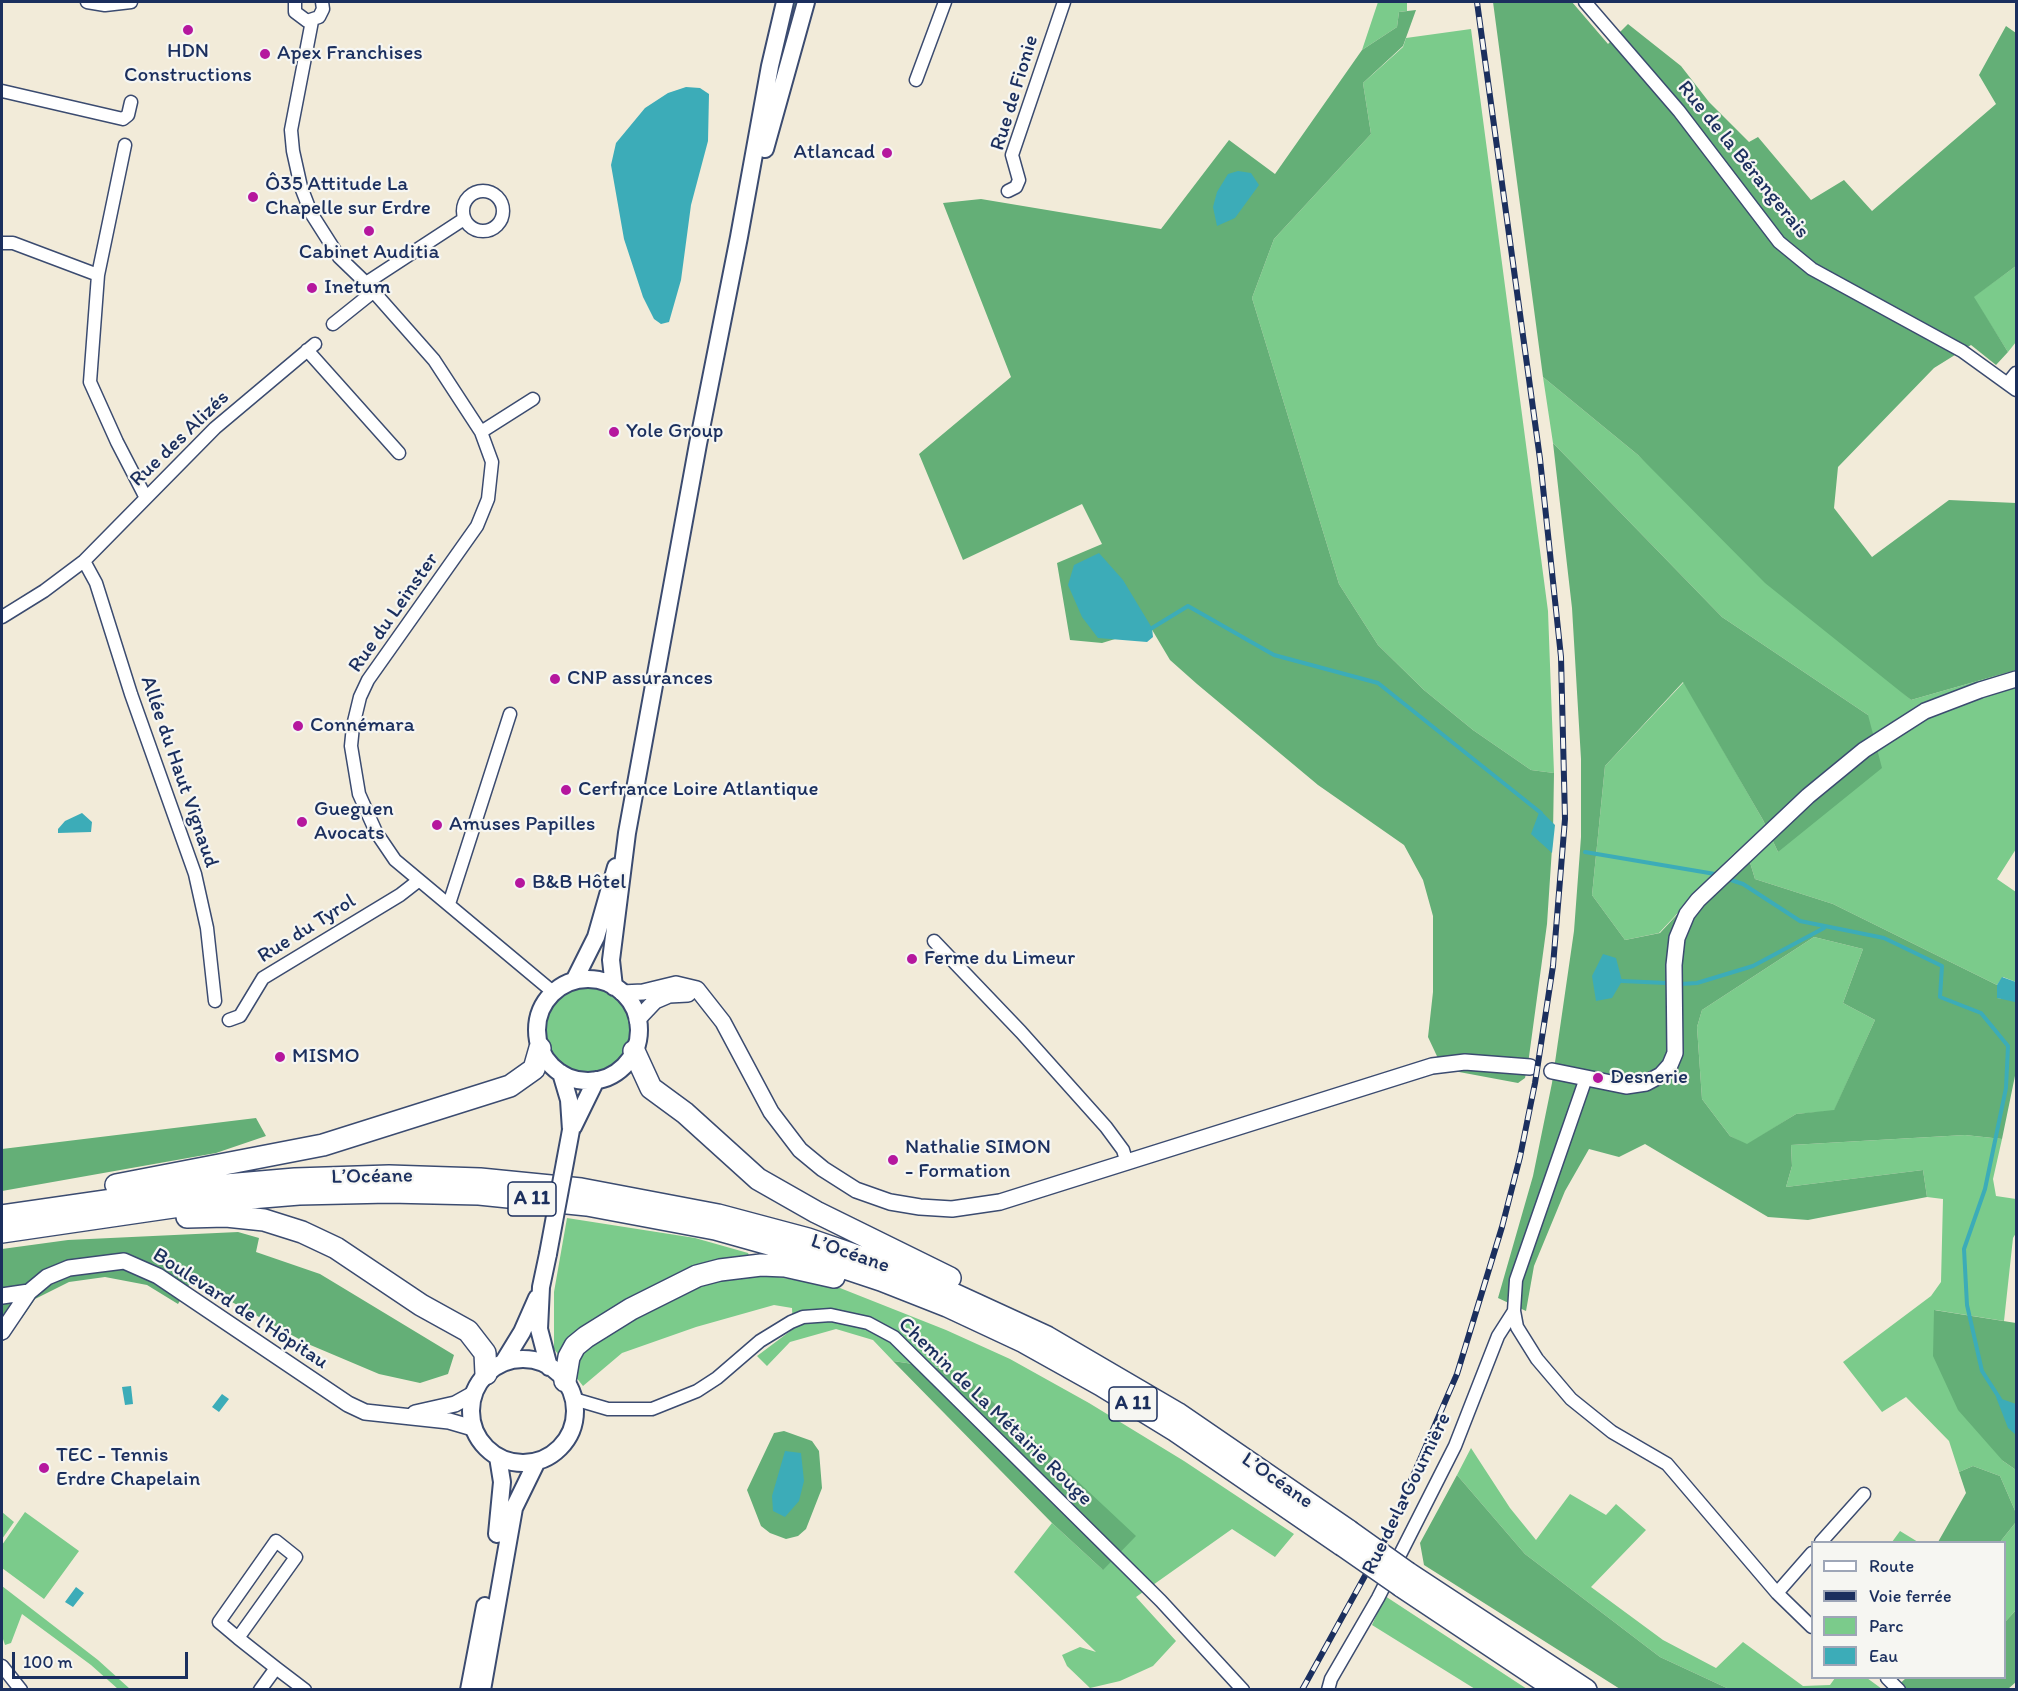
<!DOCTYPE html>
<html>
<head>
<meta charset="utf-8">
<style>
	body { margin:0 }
	#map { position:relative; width:2018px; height:1691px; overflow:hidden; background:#f2ebd9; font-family:Itim,sans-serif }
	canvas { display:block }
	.frame { position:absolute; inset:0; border:3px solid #1b2f5e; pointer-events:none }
	.legend { position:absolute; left:1811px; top:1541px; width:195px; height:138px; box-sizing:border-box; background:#f6f6f2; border:2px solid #9ea6b7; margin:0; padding:8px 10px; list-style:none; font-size:18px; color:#1b2f5e }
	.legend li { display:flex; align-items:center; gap:12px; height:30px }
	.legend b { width:30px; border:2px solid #9ea6b7 }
	.scale { position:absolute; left:12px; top:1652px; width:176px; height:27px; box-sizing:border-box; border:3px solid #1b2f5e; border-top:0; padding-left:8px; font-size:18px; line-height:21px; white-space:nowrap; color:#1b2f5e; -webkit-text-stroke:4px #f6f6f2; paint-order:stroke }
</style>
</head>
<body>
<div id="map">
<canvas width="2018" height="1691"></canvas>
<div class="frame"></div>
<ul class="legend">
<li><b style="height:8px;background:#fff"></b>Route</li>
<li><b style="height:8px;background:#1b2f5e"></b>Voie ferrée</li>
<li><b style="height:16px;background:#7bcb8b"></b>Parc</li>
<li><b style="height:16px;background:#3cacb8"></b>Eau</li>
</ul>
<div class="scale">100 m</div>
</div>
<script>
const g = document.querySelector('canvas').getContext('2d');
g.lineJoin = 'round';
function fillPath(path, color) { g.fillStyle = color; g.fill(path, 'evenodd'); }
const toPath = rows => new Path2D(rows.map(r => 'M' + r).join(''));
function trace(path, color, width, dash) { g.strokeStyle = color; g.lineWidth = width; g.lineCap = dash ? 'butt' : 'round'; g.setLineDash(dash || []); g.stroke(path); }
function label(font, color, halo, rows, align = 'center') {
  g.font = font + ' Itim,sans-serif'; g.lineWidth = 4.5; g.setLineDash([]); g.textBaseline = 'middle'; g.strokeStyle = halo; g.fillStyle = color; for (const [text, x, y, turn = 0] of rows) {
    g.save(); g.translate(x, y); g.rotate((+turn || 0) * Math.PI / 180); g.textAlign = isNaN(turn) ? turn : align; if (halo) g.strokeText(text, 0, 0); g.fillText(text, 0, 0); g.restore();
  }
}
const green = toPath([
	[788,2,799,2,768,114],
	[1378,2,1407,2,1407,11,1399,12,1397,27,1362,50],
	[1471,29,1548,611,1554,773,1531,770,1473,730,1424,690,1378,645,1339,584,1252,298,1274,239,1371,134,1363,83,1403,47,1406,38],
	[2016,266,2016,342,2008,352,1973,297],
	[1543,377,1638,455,1911,700,2016,670,2016,849,1997,879,2016,892,2016,982,2003,977,1997,985,1833,904,1755,879,1749,859,1737,850,1659,933,1625,940,1592,895,1605,766,1684,682,1763,820,1778,852,1868,715,1722,617,1553,443],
	[1814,937,1863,949,1843,1003,1875,1020,1834,1111,1796,1114,1747,1145,1730,1136,1702,1099,1697,1027,1702,1010],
	'545 1029a43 43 0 1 1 86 0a43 43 0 1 1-86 0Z',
	[1965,1135,2002,1139,1993,1179,1996,1196,2016,1199,2016,1233,2013,1238,2004,1321,1935,1310,2003,1461,2016,1470,2016,1513,2000,1476,1973,1466,1959,1472,1949,1441,1906,1397,1882,1412,1843,1362,1931,1296,1941,1282,1943,1199,1927,1197,1923,1170,1786,1187,1792,1166,1791,1145],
	[567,1218,695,1238,748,1253,759,1277,778,1277,840,1288,946,1330,1010,1359,1089,1403,1184,1461,1294,1534,1275,1557,1232,1529,1136,1597,1176,1641,1153,1666,1120,1681,1090,1688,1067,1666,1062,1655,1080,1647,1096,1652,1014,1572,1052,1523,1103,1570,961,1371,893,1361,873,1340,836,1329,790,1342,767,1366,757,1356,793,1329,792,1308,774,1305,696,1327,622,1353,583,1386,554,1349,554,1292],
	[1471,1448,1510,1508,1536,1540,1570,1494,1606,1515,1616,1504,1646,1530,1591,1587,1663,1640,1716,1668,1743,1642,1803,1686,1830,1685,1835,1678,1867,1678,1882,1689,1729,1689,1660,1657,1525,1554,1457,1475],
	[2,1512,14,1522,2,1539],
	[25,1512,79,1551,44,1599,2,1568,2,1545],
	[2016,1522,2016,1610,2005,1622,2004,1542,2000,1542],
	[1900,1531,1918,1542,1892,1542],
	[2,1586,98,1660,130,1689,118,1689,91,1665,22,1614,11,1643,5,1645,2,1636],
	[1385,1596,1527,1689,1475,1689,1372,1625]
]);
const forest = toPath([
	[1493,2,1572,2,1608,44,1628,24,1681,66,1709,102,1749,142,1758,137,1811,200,1844,180,1872,211,1996,104,1979,75,2006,26,2016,33,2016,266,1974,297,2008,352,1996,365,1971,345,1934,368,1838,467,1834,508,1872,557,1949,500,2016,503,2016,670,1911,700,1765,583,1638,455,1543,377],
	[1416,10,1403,46,1363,83,1371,134,1274,239,1252,298,1339,584,1378,645,1424,690,1473,730,1531,770,1554,773,1553,833,1547,924,1528,1064,1525,1078,1518,1083,1443,1069,1428,1037,1433,992,1433,916,1423,880,1404,845,1318,785,1197,684,1170,660,1151,628,1102,643,1070,640,1057,563,1102,544,1082,504,963,560,919,454,1011,377,943,203,981,199,1161,229,1229,140,1275,174,1362,50,1397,27,1399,12],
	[1553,443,1722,617,1868,715,1882,768,1778,852,1763,820,1683,682,1605,766,1592,895,1625,940,1660,933,1737,850,1749,859,1755,879,1833,904,1997,985,1997,998,2016,1000,2016,1071,2002,1139,1965,1135,1791,1145,1792,1166,1786,1187,1923,1170,1927,1197,1808,1220,1768,1217,1645,1144,1619,1157,1589,1149,1565,1191,1534,1266,1526,1311,1498,1298,1533,1176,1552,1083,1574,931,1581,837,1581,759,1572,608],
	[1814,937,1863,949,1843,1003,1875,1020,1834,1110,1796,1114,1747,1144,1730,1136,1702,1099,1697,1027,1702,1010],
	[256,1118,266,1136,216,1153,2,1191,2,1149],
	[238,1232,259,1238,256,1252,320,1274,454,1355,448,1374,420,1383,379,1374,308,1344,192,1280,178,1304,147,1285,105,1277,69,1282,35,1299,22,1318,2,1319,2,1249,68,1240],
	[1934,1310,2016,1323,2016,1470,2003,1461,1958,1410,1933,1356],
	[893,1361,960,1371,1136,1536,1103,1570,1052,1523],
	[784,1431,812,1441,819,1451,822,1488,806,1529,798,1536,786,1539,770,1533,761,1526,747,1490,774,1433],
	[1973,1466,2000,1476,2016,1513,2016,1522,2000,1542,1938,1542,1966,1493,1959,1472],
	[1457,1475,1525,1554,1660,1657,1729,1689,1620,1689,1424,1565,1420,1543],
	[2016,1610,2016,1682,2008,1689,1893,1690,1906,1678,2004,1678,2005,1622]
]);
const water = toPath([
	[686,87,700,88,709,94,708,141,691,205,681,280,669,322,661,324,654,319,643,297,624,239,611,165,616,143,645,108,668,93],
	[1238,171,1251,173,1259,185,1235,218,1217,226,1213,207,1217,192,1228,174],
	[1099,553,1123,580,1152,628,1153,637,1147,642,1098,638,1082,617,1068,585,1074,565],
	[1540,810,1555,825,1552,853,1531,834],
	[82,813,92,822,91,832,58,833,58,829,65,821],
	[1603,954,1616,958,1622,981,1612,998,1596,1001,1592,976],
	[2002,977,2016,982,2015,1002,1997,998,1997,985],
	[131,1386,133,1404,125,1405,122,1387],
	[222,1394,229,1399,219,1412,212,1407],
	[1996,1397,2016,1404,2016,1435,2008,1428],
	[785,1451,801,1453,804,1481,799,1501,785,1517,773,1511,772,1496],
	[76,1587,84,1593,73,1607,65,1602]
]);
const stream = toPath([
	[1152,628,1188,606,1274,655,1378,683,1541,813],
	[1585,852,1715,874],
	[1728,879,1743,884,1800,921,1884,938,1942,966,1940,997,1981,1013,2008,1046,2006,1088,1985,1189,1964,1249,1967,1305,1982,1371,2000,1399],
	[1622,981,1666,983],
	[1680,984,1697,983,1753,966,1824,928]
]);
const minor = toPath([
	[87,2,105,5,131,2],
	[295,2,295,12,307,21,319,17,323,9,322,2],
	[1585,2,1679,111,1779,242,1812,269,1962,351,2016,390],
	[312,21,291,130,293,151,301,187,311,213,339,257,366,283,434,360,481,432,492,462,488,499,477,526,368,680,360,697,353,726,351,746,359,794,376,832,395,860,553,992],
	[916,80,945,2],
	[2,91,123,119,128,115,131,102],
	[125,145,98,275,90,382,117,442,146,498],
	'463 211a20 20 0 1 1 40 0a20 20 0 1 1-40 0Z',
	[1008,191,1016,187,1019,180,1012,155,1064,2],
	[2,243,13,243,98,275],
	[366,283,464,219],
	[333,324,373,292],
	[307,350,399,453],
	[2008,383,2016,373],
	[481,432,533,399],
	[84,561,96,583,131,694,195,874,207,928,215,1001],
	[2,617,44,591,84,561,215,428,315,344],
	[449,904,510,714],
	[934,941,1021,1032,1106,1127,1123,1150,1127,1163],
	[229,1020,240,1016,263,978,400,895,418,881],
	[1586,1078,1516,1280,1514,1311,1517,1327,1537,1359,1571,1399,1612,1432,1667,1464,1777,1593,1812,1627],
	[574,1399,608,1409,652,1409,697,1391,717,1378,760,1341,791,1322,803,1317,831,1315,868,1323,894,1337,1161,1601,1243,1690],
	[1821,1542,1864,1494],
	[1777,1593,1812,1553],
	[238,1638,296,1557,276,1541,219,1622,238,1638,276,1668,305,1690],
	[2,1666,21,1690],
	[1887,1678,1899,1690],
	[260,1690,276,1668],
	[1328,1690,1331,1679,1378,1598,1455,1446,1498,1336,1514,1311]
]);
const tertiary = toPath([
	[622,993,643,992,676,984,697,989,723,1022,771,1112,800,1150,823,1169,856,1190,890,1202,920,1207,952,1209,1000,1202,1432,1066,1465,1062,1530,1067],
	[637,1020,655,1001,669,995,688,994],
	[1552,1071,1626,1086,1646,1083,1661,1075,1670,1065,1675,1053,1674,965,1677,938,1687,914,1698,900,1808,796,1864,750,1925,711,1980,690,2016,679],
	[2,1296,29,1292],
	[2,1332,29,1292,47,1277,69,1268,124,1261,158,1276,348,1404,365,1412,449,1421,473,1428],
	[415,1413,455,1404,473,1394]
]);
const secondary = toPath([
	[765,149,806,2],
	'537 1030a51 51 0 1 1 102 0a51 51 0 1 1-102 0Z',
	[574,981,596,937,616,867],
	[614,987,611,960,627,833,698,444,739,237,770,66,785,2],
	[561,1073,569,1100,571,1130],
	[573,1127,596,1080],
	[548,1254,541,1287,539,1329,549,1367],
	'471 1411a52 52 0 1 1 104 0a52 52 0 1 1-104 0Z',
	[503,1363,522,1332,537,1298],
	[497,1534,502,1482,498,1457],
	[469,1690,485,1606],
	[482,1690,514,1508,537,1461]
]);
const motorway = toPath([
	[634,1051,651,1088,685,1113,758,1179,816,1212,950,1278],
	[116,1185,323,1145,510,1086,534,1069,540,1048],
	[2,1216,203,1187,295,1179,389,1176,480,1179,581,1189,718,1215,808,1239,912,1275,1047,1337,1177,1413,1349,1531],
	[187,1217,226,1216,264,1220,302,1232,336,1248,421,1305,468,1331,485,1353,486,1374],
	[2,1232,214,1201,299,1194,389,1192,479,1194,587,1205,715,1229,797,1252,881,1280,947,1306,1024,1342,1101,1385,1176,1431,1342,1545],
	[565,1381,569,1357,575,1346,586,1337,631,1309,697,1276,720,1270,761,1265,785,1266,834,1277],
	[1408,1573,1586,1690],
	[1401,1586,1557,1690]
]);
const rail = toPath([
	[1302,1690,1387,1536,1457,1374,1502,1227,1520,1157,1535,1083,1553,966,1565,819,1561,657,1540,459,1477,2]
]);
const secondaryBridge = toPath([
	[548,1254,571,1130]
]);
const motorwayBridge = toPath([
	[1349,1531,1408,1573],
	[1342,1545,1401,1586]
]);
const markers = [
	[188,30,6,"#b5179e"],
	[265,54,6,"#b5179e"],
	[887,153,6,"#b5179e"],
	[253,197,6,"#b5179e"],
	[369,231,6,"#b5179e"],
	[312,288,6,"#b5179e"],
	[614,432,6,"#b5179e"],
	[555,679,6,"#b5179e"],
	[298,726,6,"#b5179e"],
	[566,790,6,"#b5179e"],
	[302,822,6,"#b5179e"],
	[437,825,6,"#b5179e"],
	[520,883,6,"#b5179e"],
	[912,959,6,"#b5179e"],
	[280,1057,6,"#b5179e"],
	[1598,1078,6,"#b5179e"],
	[893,1160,6,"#b5179e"],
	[44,1468,6,"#b5179e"]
];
const shields = [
	[532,1199,48],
	[1133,1404,48]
];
const shieldNames = [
	["A 11",532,1199],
	["A 11",1133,1404]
];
const poiNames = [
	["HDN",188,52,"center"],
	["Constructions",188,76,"center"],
	["Apex Franchises",277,54],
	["Atlancad",875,153,"right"],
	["Ô35 Attitude La",265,185],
	["Chapelle sur Erdre",265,209],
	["Cabinet Auditia",369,253,"center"],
	["Inetum",324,288],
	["Yole Group",626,432],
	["CNP assurances",567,679],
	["Connémara",310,726],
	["Cerfrance Loire Atlantique",578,790],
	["Gueguen",314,810],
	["Avocats",314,834],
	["Amuses Papilles",449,825],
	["B&B Hôtel",532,883],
	["Ferme du Limeur",924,959],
	["MISMO",292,1057],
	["Desnerie",1610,1078],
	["Nathalie SIMON",905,1148],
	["- Formation",905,1172],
	["TEC - Tennis",56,1456],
	["Erdre Chapelain",56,1480]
];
const streetNames = [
	["Rue de Fionie",1015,93,-73],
	["Rue de la Bérangerais",1743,160,51],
	["Rue des Alizés",180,439,-44],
	["Rue du Leinster",394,613,-55],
	["Allée du Haut Vignaud",179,772,71],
	["Rue du Tyrol",307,929,-32],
	["L’Océane",372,1177,-1],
	["L’Océane",850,1254,19],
	["Boulevard de l'Hôpitau",240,1309,33],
	["Chemin de La Métairie Rouge",995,1412,44],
	["L’Océane",1277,1481,35],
	["Rue de la Gournière",1407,1494,-64]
];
fillPath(green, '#7bcb8b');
fillPath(forest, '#64af77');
fillPath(water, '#3cacb8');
trace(stream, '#3cacb8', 4);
trace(minor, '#3b4b70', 15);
trace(tertiary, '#3b4b70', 18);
trace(secondary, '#3b4b70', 20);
trace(motorway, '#3b4b70', 24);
trace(minor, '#fff', 12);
trace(tertiary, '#fff', 15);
trace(secondary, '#fff', 16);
trace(motorway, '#fff', 21);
trace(rail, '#1b2f5e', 6);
trace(rail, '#f6f6f2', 4, [11]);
trace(secondaryBridge, '#3b4b70', 20, []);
trace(motorwayBridge, '#3b4b70', 24, []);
trace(secondaryBridge, '#fff', 16);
trace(motorwayBridge, '#fff', 21);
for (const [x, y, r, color] of markers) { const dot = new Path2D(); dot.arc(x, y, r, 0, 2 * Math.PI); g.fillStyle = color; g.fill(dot); trace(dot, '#f6f6f2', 2); }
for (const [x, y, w] of shields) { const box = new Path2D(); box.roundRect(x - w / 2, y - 17, w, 34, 4.5); g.fillStyle = '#f6f6f2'; g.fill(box); trace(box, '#1b2f5e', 1.5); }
label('bold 20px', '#1b2f5e', null, shieldNames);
label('21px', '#1b2f5e', '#f6f6f2', poiNames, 'left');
label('21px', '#1b2f5e', '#f6f6f2', streetNames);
</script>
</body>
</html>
